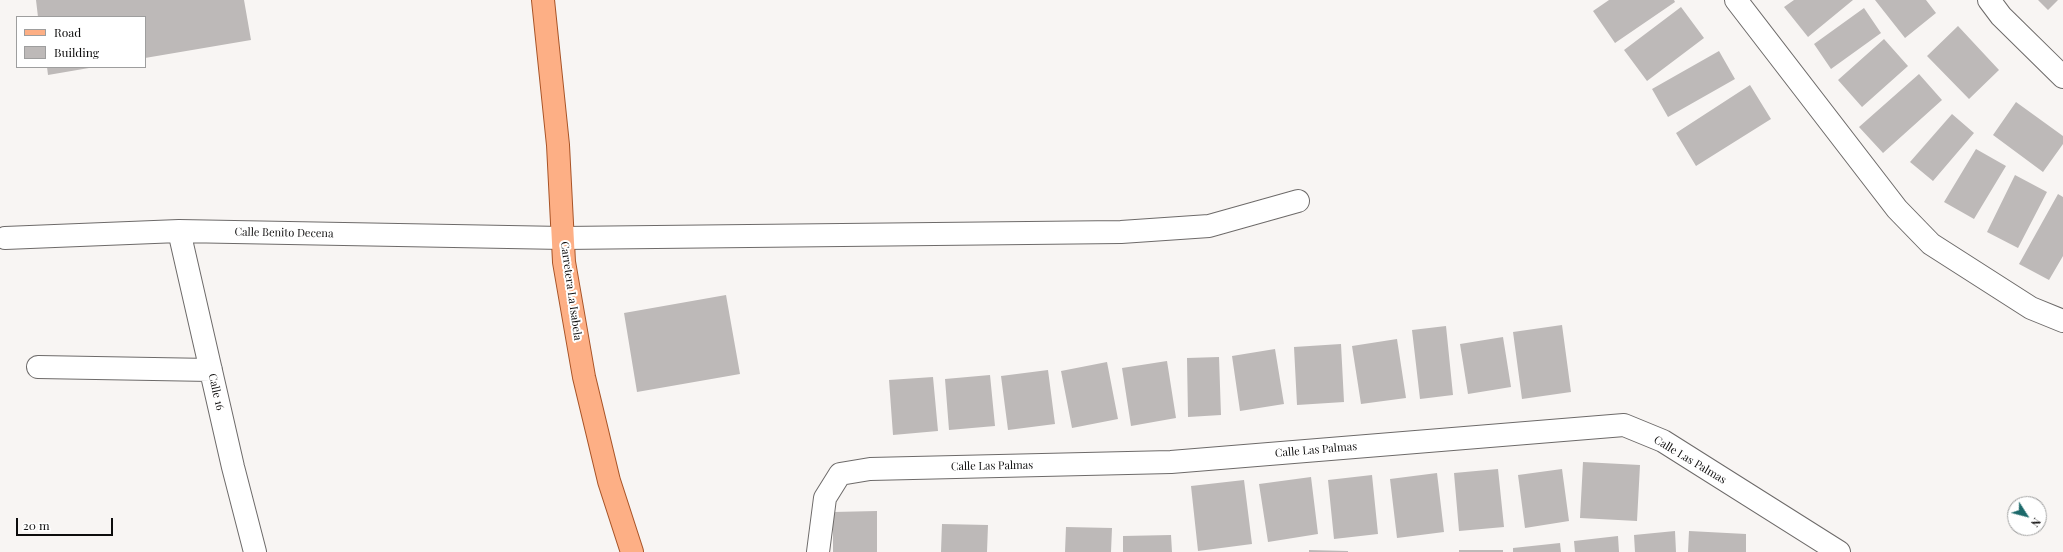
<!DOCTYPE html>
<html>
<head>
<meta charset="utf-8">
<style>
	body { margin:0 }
	#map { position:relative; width:2063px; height:552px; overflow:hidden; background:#f8f5f3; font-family:"Playfair Display",serif }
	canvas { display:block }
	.legend { position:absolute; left:16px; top:16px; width:130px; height:52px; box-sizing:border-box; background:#fff; border:1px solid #9e9e9e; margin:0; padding:5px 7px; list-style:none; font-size:12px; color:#0d0c0c }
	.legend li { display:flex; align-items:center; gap:8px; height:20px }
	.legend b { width:20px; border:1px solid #9e9e9e }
	.north { position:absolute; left:2007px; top:496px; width:40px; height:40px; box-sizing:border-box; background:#fff; border:1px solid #9e9e9e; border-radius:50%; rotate:126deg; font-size:11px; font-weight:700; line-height:16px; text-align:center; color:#0d0c0c }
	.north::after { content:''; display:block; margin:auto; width:14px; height:18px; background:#1c696a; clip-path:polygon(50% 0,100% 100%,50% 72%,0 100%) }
	.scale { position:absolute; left:16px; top:518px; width:97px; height:18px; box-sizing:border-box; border:2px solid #0d0c0c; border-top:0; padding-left:5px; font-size:12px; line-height:14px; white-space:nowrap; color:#0d0c0c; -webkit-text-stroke:3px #fff; paint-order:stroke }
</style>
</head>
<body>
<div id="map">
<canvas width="2063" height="552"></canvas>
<ul class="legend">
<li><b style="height:5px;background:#fdaf85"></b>Road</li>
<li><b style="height:11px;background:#bdb9b8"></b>Building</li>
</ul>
<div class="north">N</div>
<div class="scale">20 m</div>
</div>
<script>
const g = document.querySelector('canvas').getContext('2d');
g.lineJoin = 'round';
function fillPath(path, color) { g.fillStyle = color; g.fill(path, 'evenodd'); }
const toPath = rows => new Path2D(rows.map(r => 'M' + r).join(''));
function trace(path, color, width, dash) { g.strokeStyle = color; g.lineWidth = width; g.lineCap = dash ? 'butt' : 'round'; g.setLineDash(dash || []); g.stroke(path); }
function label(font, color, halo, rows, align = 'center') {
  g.font = font + ' "Playfair Display",serif'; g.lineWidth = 4; g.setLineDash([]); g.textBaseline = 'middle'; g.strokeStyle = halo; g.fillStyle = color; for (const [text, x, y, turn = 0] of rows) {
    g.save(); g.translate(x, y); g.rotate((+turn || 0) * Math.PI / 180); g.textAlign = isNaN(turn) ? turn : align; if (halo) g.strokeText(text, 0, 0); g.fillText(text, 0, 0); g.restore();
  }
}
const building = toPath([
	[36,0,244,0,251,40,145,58,145,17,38,17],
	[1609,0,1674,0,1675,2,1615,43,1593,11],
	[1794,0,1853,0,1808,37,1784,7],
	[1875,0,1926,0,1936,13,1905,38],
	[2038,0,2058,0,2048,10],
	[1681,7,1704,38,1647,81,1624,50],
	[1864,8,1881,33,1831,69,1814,44],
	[1958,26,1999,70,1969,99,1927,56],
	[1884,39,1908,66,1862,107,1838,80],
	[1719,51,1735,79,1668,117,1652,89],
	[47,67,88,67,89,68,48,75],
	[1919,74,1942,100,1883,153,1859,127],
	[1750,85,1771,119,1696,166,1676,133],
	[2016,102,2063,136,2063,144,2043,172,1993,135],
	[1952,114,1974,133,1933,181,1910,162],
	[1976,149,2006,166,1974,219,1944,202],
	[2015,175,2047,192,2018,248,1987,232],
	[2058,194,2063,197,2063,256,2049,280,2019,264],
	[726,295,740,374,637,392,624,313],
	[1562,325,1571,392,1522,399,1513,332],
	[1446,326,1453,395,1420,399,1412,330],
	[1503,337,1511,387,1468,394,1460,344],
	[1397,339,1406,398,1361,404,1352,346],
	[1341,344,1344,402,1297,405,1294,347],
	[1275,349,1284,404,1240,411,1232,356],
	[1219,357,1221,415,1188,417,1187,358],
	[1167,361,1176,418,1131,426,1122,368],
	[1107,362,1118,419,1072,428,1061,371],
	[1048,370,1055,424,1008,430,1001,376],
	[990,375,995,426,949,430,945,379],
	[933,377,938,431,893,435,889,380],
	[1583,462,1640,465,1637,521,1580,518],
	[1498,469,1504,527,1459,531,1454,473],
	[1562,469,1569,521,1525,528,1518,475],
	[1437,473,1444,532,1397,538,1390,479],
	[1372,475,1378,534,1334,539,1328,480],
	[1311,477,1318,534,1268,542,1259,484],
	[1244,480,1252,544,1198,551,1191,486],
	[877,511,877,552,833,552,833,512],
	[942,524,988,525,987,552,941,552],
	[1066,527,1112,528,1111,552,1065,552],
	[1675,531,1676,552,1635,552,1634,535],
	[1689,531,1746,534,1746,552,1688,552],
	[1171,535,1172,552,1123,552,1123,536],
	[1618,536,1619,552,1575,552,1574,541],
	[1560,543,1561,552,1513,552,1513,548],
	[1309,550,1348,551,1348,552,1309,552],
	[1459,550,1503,550,1503,552,1459,552]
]);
const minor = toPath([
	[1736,0,1897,209,1931,244,2031,308,2063,321],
	[1989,0,2001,16,2063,77],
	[179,231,233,467,255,552],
	[5,238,179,231,563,238,1121,232,1209,226,1298,201],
	[38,367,211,370],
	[818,552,825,498,840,474,870,469,1171,462,1624,425,1663,441,1839,552]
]);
const major = toPath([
	[543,0,558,145,564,262,584,377,609,481,632,552]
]);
const streetNames = [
	["Calle Benito Decena",284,233,1],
	["Carretera La Isabela",571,291,82],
	["Calle 16",216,392,77],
	["Calle Las Palmas",1316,450,-5],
	["Calle Las Palmas",1690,460,31],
	["Calle Las Palmas",992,466,-1]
];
fillPath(building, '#bdb9b8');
trace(minor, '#6d6a69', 24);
trace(major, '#a85326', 24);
trace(minor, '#fff', 22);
trace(major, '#fdaf85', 22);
label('11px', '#0d0c0c', '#fff', streetNames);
</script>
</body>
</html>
